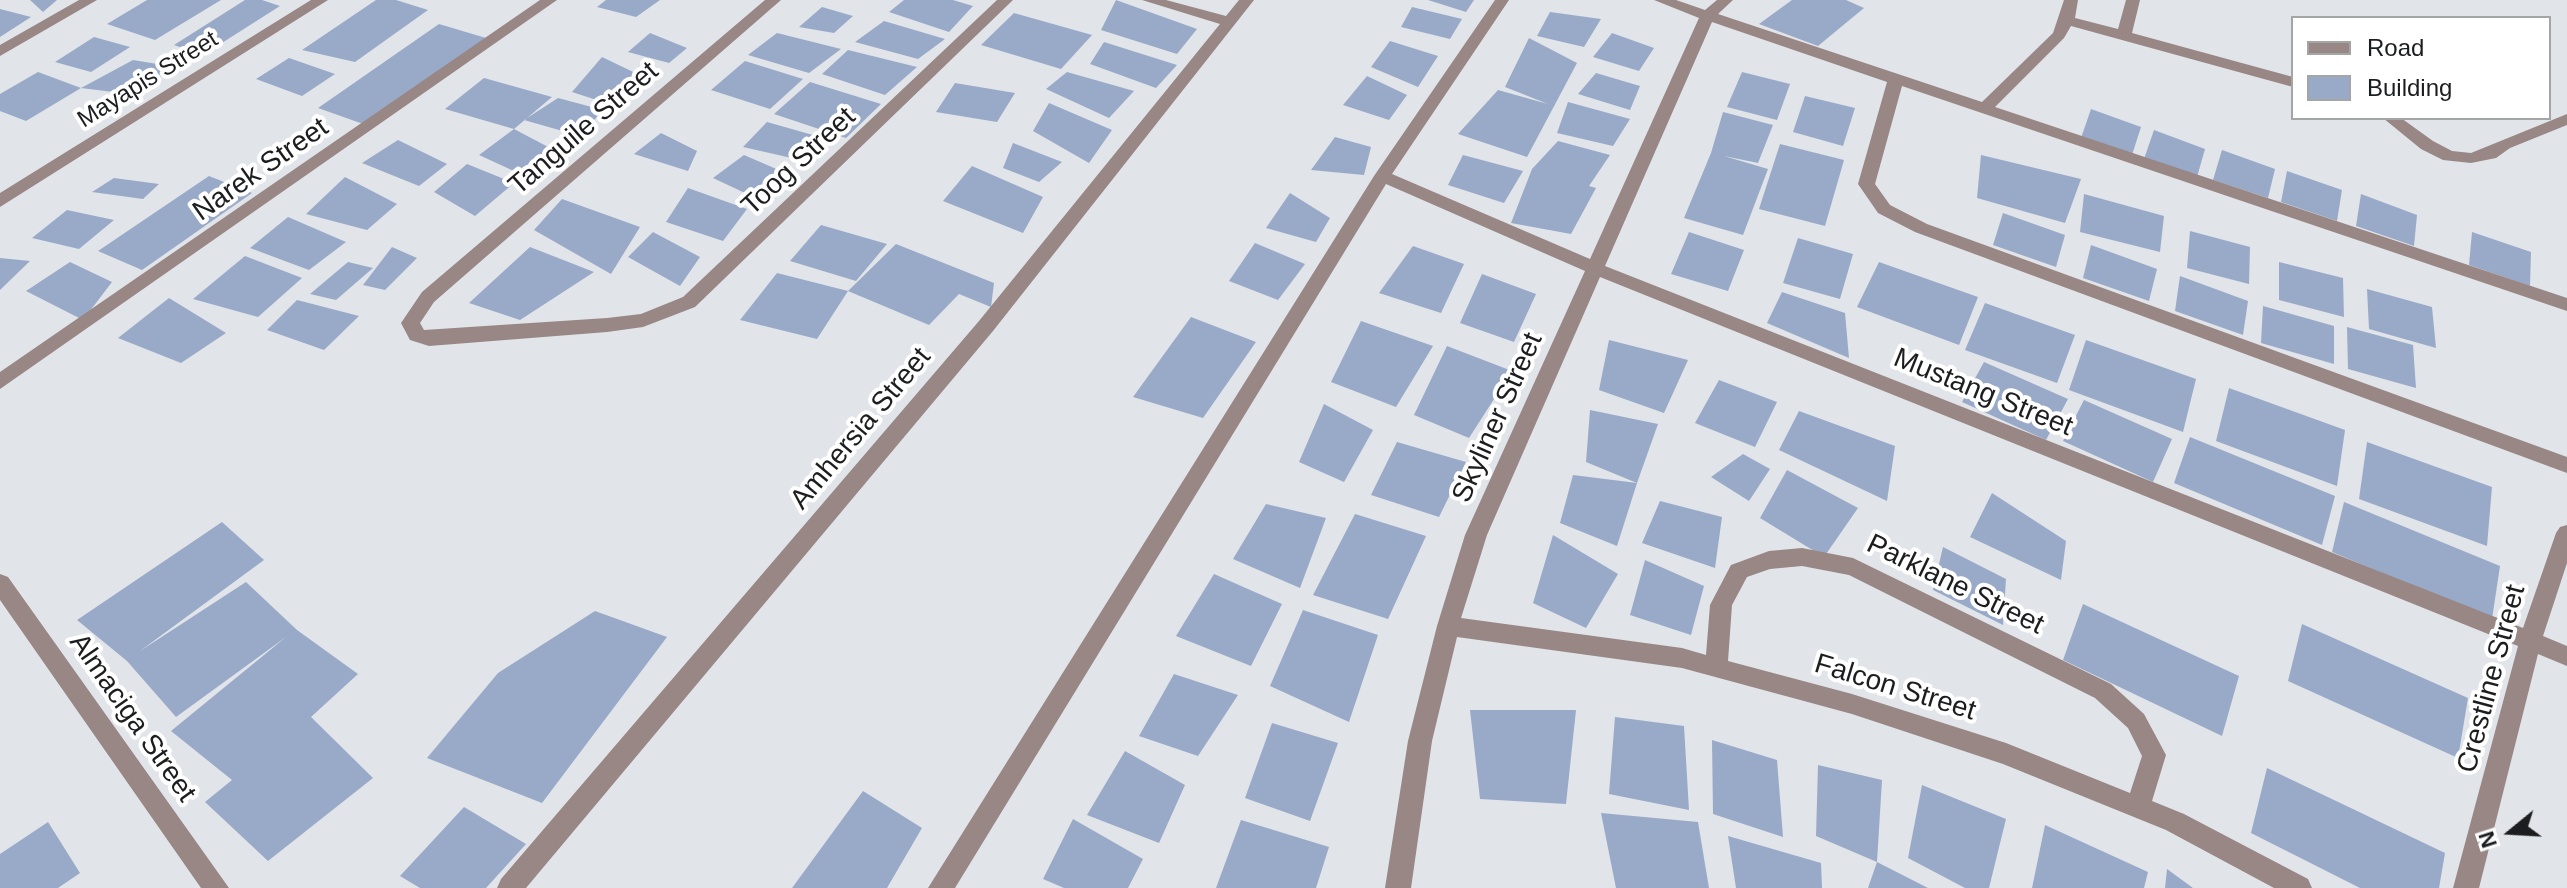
<!DOCTYPE html>
<html>
<head>
<meta charset="utf-8">
<style>
	body { margin:0 }
	#map { position:relative; width:2567px; height:888px; overflow:hidden; background:#e1e4e9; font-family:Helvetica,sans-serif }
	canvas { display:block }
	.legend { position:absolute; left:2291px; top:16px; width:260px; height:104px; box-sizing:border-box; background:#fff; border:2px solid #a4a5a5; margin:0; padding:10px 14px; list-style:none; font-size:24px; color:#1c1d1f }
	.legend li { display:flex; align-items:center; gap:16px; height:40px }
	.legend b { width:40px; border:2px solid #a4a5a5 }
	.north { position:absolute; left:2471px; top:792px; width:80px; height:80px; -webkit-text-stroke:6px #fff; paint-order:stroke; rotate:252deg; font-size:22px; font-weight:700; line-height:32px; text-align:center; color:#1c1d1f }
	.north::after { content:''; display:block; margin:auto; width:28px; height:36px; background:#1c1d1f; clip-path:polygon(50% 0,100% 100%,50% 72%,0 100%) }
</style>
</head>
<body>
<div id="map">
<canvas width="2567" height="888"></canvas>
<ul class="legend">
<li><b style="height:10px;background:#988784"></b>Road</li>
<li><b style="height:22px;background:#99aac8"></b>Building</li>
</ul>
<div class="north">N</div>
</div>
<script>
const g = document.querySelector('canvas').getContext('2d');
g.lineJoin = 'round';
function fillPath(path, color) { g.fillStyle = color; g.fill(path, 'evenodd'); }
const toPath = rows => new Path2D(rows.map(r => 'M' + r).join(''));
function label(font, color, halo, rows, align = 'center') {
  g.font = font + ' Helvetica,sans-serif'; g.lineWidth = 8; g.setLineDash([]); g.textBaseline = 'middle'; g.strokeStyle = halo; g.fillStyle = color; for (const [text, x, y, turn = 0] of rows) {
    g.save(); g.translate(x, y); g.rotate((+turn || 0) * Math.PI / 180); g.textAlign = isNaN(turn) ? turn : align; if (halo) g.strokeText(text, 0, 0); g.fillText(text, 0, 0); g.restore();
  }
}
const building = toPath([
	[30,0,57,0,43,12],
	[147,0,221,0,155,40,107,24],
	[245,0,262,0,280,6,203,55,174,45],
	[376,0,396,0,428,10,355,62,302,50],
	[606,0,660,0,636,17,597,7],
	[904,0,953,0,973,6,949,32,889,12],
	[1116,0,1197,29,1177,54,1101,30],
	[1428,0,1474,0,1466,12],
	[1792,0,1846,0,1864,8,1818,46,1759,24],
	[822,7,853,16,834,33,799,27],
	[1412,7,1462,19,1450,39,1401,27],
	[0,9,31,17,0,37],
	[1550,12,1601,19,1584,47,1537,36],
	[1014,13,1092,35,1061,69,981,45],
	[884,21,945,39,918,59,855,42],
	[439,24,486,38,366,125,318,108],
	[650,33,687,48,669,63,628,52],
	[777,33,841,49,809,73,748,55],
	[1612,33,1654,48,1639,71,1593,57],
	[94,37,130,47,91,72,55,62],
	[1529,38,1577,63,1527,157,1458,134,1498,90,1548,104,1505,87],
	[1390,41,1438,56,1418,87,1371,67],
	[1104,42,1177,65,1156,88,1090,64],
	[848,50,917,67,885,95,822,74],
	[602,57,652,81,615,106,572,92],
	[289,58,335,74,302,96,256,79],
	[133,60,182,68,121,93,81,88],
	[745,61,803,79,770,109,711,90],
	[38,72,81,88,26,121,0,111,0,94],
	[1067,72,1134,91,1109,118,1046,89],
	[1742,72,1790,84,1777,120,1727,107],
	[1596,73,1640,86,1630,110,1578,94],
	[1367,76,1407,95,1389,120,1343,105],
	[484,78,552,97,514,129,445,109],
	[810,82,881,104,846,138,774,114],
	[955,83,1015,93,997,122,936,112],
	[1805,96,1855,108,1843,146,1793,132],
	[558,98,603,110,580,136,524,120],
	[1568,102,1630,119,1613,146,1557,133],
	[1049,103,1112,130,1089,163,1033,131],
	[2091,109,2141,127,2132,155,2081,138],
	[1723,112,1773,125,1758,163,1724,156,1768,169,1743,235,1684,218,1711,153],
	[767,122,820,137,796,159,743,147],
	[514,129,552,149,516,172,479,155],
	[2154,130,2205,149,2197,177,2144,159],
	[661,133,697,151,688,171,634,154],
	[1335,137,1371,147,1364,175,1311,170],
	[398,140,447,164,419,186,362,163],
	[1558,141,1610,155,1589,186,1596,188,1571,234,1511,223,1532,169],
	[1013,143,1062,162,1039,182,1003,168],
	[1780,144,1844,160,1825,226,1759,209],
	[2222,150,2275,169,2268,198,2213,180],
	[744,155,781,171,762,201,713,178],
	[1463,155,1523,171,1504,203,1448,185],
	[1981,155,2081,179,2065,223,1977,198],
	[467,164,514,183,475,216,434,192],
	[972,166,1043,197,1023,233,943,201],
	[2287,171,2342,190,2337,221,2281,202],
	[209,176,252,193,142,270,98,251],
	[345,177,397,204,367,230,306,214],
	[114,178,159,184,143,199,92,192],
	[688,188,747,209,723,241,666,222],
	[1290,193,1330,218,1316,242,1266,228],
	[2084,194,2164,216,2160,252,2080,232],
	[2361,194,2417,215,2414,246,2356,226],
	[562,199,640,227,611,274,534,230],
	[67,210,114,220,79,249,32,238],
	[2003,213,2065,235,2056,267,1993,245],
	[288,217,346,242,309,270,250,248],
	[821,225,887,244,856,281,790,261],
	[2190,231,2250,247,2249,284,2187,268],
	[653,232,700,257,680,286,628,257],
	[1689,232,1744,250,1728,291,1671,274],
	[2472,232,2531,252,2530,286,2469,265],
	[1798,238,1853,254,1840,299,1783,283],
	[1255,243,1305,264,1278,300,1229,281],
	[896,244,994,283,991,307,959,294,929,325,848,291],
	[2091,245,2157,269,2149,301,2083,278],
	[1413,246,1464,264,1441,313,1379,293],
	[392,247,417,258,385,290,363,285],
	[530,247,594,272,520,320,469,303],
	[245,256,302,278,258,317,193,299],
	[0,258,30,261,0,290],
	[70,262,112,282,83,320,26,291],
	[348,262,373,268,336,300,310,294],
	[1879,262,1978,297,1959,345,1857,307],
	[2279,262,2343,278,2344,317,2279,300],
	[777,273,848,291,817,339,740,320],
	[1482,274,1536,294,1514,342,1460,323],
	[2180,276,2248,301,2243,335,2175,311],
	[2367,289,2432,307,2436,348,2369,329],
	[1782,292,1845,313,1849,358,1767,323],
	[169,298,226,333,181,363,118,338],
	[297,300,359,316,324,350,267,330],
	[1985,303,2075,335,2057,383,1965,350],
	[2263,306,2334,326,2334,364,2261,343],
	[1191,317,1256,342,1203,418,1133,397],
	[1361,321,1433,346,1396,407,1331,382],
	[2347,327,2413,345,2416,388,2348,369],
	[1609,340,1688,360,1664,413,1599,390],
	[2086,340,2196,379,2183,432,2069,390],
	[1447,346,1512,371,1469,438,1414,415],
	[1984,362,2068,399,2046,440,1962,402],
	[1719,380,1777,402,1755,447,1695,423],
	[2229,388,2345,430,2337,486,2216,441],
	[2084,400,2172,439,2153,482,2063,441],
	[1324,404,1373,430,1344,482,1299,462],
	[1590,410,1658,424,1637,483,1586,462],
	[1799,411,1895,446,1887,501,1779,450],
	[2190,437,2335,496,2322,545,2174,483],
	[1397,442,1466,462,1439,517,1371,495],
	[2367,442,2492,487,2487,546,2359,499],
	[1743,454,1770,469,1749,501,1711,477],
	[1787,470,1858,508,1824,557,1760,518],
	[1573,475,1637,483,1617,546,1560,523],
	[1992,493,2066,541,2061,580,1970,537],
	[1660,501,1722,517,1715,568,1642,543],
	[2344,502,2500,566,2492,619,2332,552],
	[1266,504,1326,518,1300,588,1233,559],
	[1355,514,1426,536,1388,619,1313,595],
	[222,522,264,560,140,651,246,582,297,630,358,674,311,717,373,778,268,861,205,802,232,780,171,731,286,637,176,717,127,661,77,620],
	[1553,535,1618,574,1586,628,1533,603],
	[1943,547,2006,579,2003,625,1933,590],
	[1645,560,1704,586,1691,635,1630,615],
	[1214,574,1282,604,1251,666,1176,636],
	[2083,604,2239,676,2222,736,2063,660],
	[1303,610,1378,635,1349,722,1270,686],
	[595,611,667,637,542,803,427,758,498,673],
	[2302,624,2468,698,2458,758,2288,681],
	[1174,674,1238,695,1198,756,1139,736],
	[1470,710,1576,710,1566,804,1480,799],
	[1615,717,1684,726,1689,810,1609,794],
	[1272,723,1338,743,1310,821,1245,798],
	[1712,740,1777,760,1783,837,1713,814],
	[1125,751,1185,785,1159,843,1087,815],
	[1818,765,1882,780,1877,862,1928,888,1868,888,1877,862,1816,836],
	[2267,768,2445,853,2439,888,2360,888,2251,833],
	[1922,785,2006,819,1989,888,1965,888,1908,858],
	[863,791,922,828,887,888,792,888],
	[464,807,526,844,486,888,420,888,400,876],
	[1601,813,1698,822,1709,888,1616,888],
	[1073,819,1143,859,1128,888,1064,888,1043,879],
	[1241,820,1329,847,1316,888,1216,888],
	[48,822,80,873,58,888,0,888,0,854],
	[2045,825,2148,872,2144,888,2032,888],
	[1728,836,1821,863,1822,888,1736,888],
	[2167,869,2193,888,2165,888]
]);
const minor = toPath([
	[79,0,97,0,0,56,0,45,79,0],
	[311,0,328,0,0,207,0,193,311,0],
	[540,0,557,0,0,389,0,372,540,0],
	[765,0,781,0,434,302,420,323,424,330,607,318,641,314,683,297,997,0,1013,0,695,307,643,327,607,332,429,346,410,340,401,323,422,292,765,0],
	[1142,0,1166,0,1226,16,1239,0,1254,0,993,331,526,888,497,888,501,879,979,321,1220,24,1142,0],
	[1495,0,1509,0,1392,174,1590,259,1699,18,1654,0,1676,0,1705,10,1717,0,1733,0,1718,14,1982,102,2053,33,2064,0,2078,0,2075,18,2118,29,2126,0,2140,0,2132,33,2293,77,2293,87,2071,26,2064,38,1995,107,2567,298,2567,311,1902,86,1875,184,1890,205,1927,224,2567,457,2567,473,1915,232,1878,213,1858,184,1887,82,1712,22,1605,266,2523,628,2556,533,2560,527,2567,525,2567,563,2543,636,2567,646,2567,666,2538,654,2479,888,2453,888,2518,646,1600,277,1487,535,1461,618,1682,648,1706,655,1710,605,1731,565,1769,551,1802,548,1853,558,2111,684,2144,714,2166,755,2152,801,2184,814,2308,879,2312,888,2274,888,2166,830,2003,764,1852,714,1682,668,1457,637,1432,741,1411,888,1385,888,1408,741,1437,626,1465,535,1585,271,1386,184,955,888,928,888,1374,176,1495,0],
	[1802,566,1849,575,2095,698,2128,728,2142,756,2130,793,2006,743,1852,694,1728,661,1732,605,1747,577,1770,569,1802,566],
	[2567,114,2567,125,2510,148,2496,158,2471,163,2443,160,2421,149,2383,118,2401,118,2433,141,2452,151,2471,153,2567,114],
	[0,574,8,577,229,888,201,888,0,600,0,574]
]);
const farStreetnames = [
	["Mayapis Street",148,80,-32]
];
const streetNames = [
	["Tanguile Street",584,129,-41],
	["Toog Street",799,162,-43],
	["Narek Street",261,170,-35],
	["Mustang Street",1983,393,22],
	["Skyliner Street",1498,418,-66],
	["Amhersia Street",861,429,-50],
	["Parklane Street",1955,585,26],
	["Crestline Street",2492,679,-75],
	["Falcon Street",1895,688,17],
	["Almaciga Street",132,718,55]
];
fillPath(building, '#99aac8');
fillPath(minor, '#988784');
label('24px', '#1c1d1f', '#fff', farStreetnames);
label('28px', '#1c1d1f', '#fff', streetNames);
</script>
</body>
</html>
